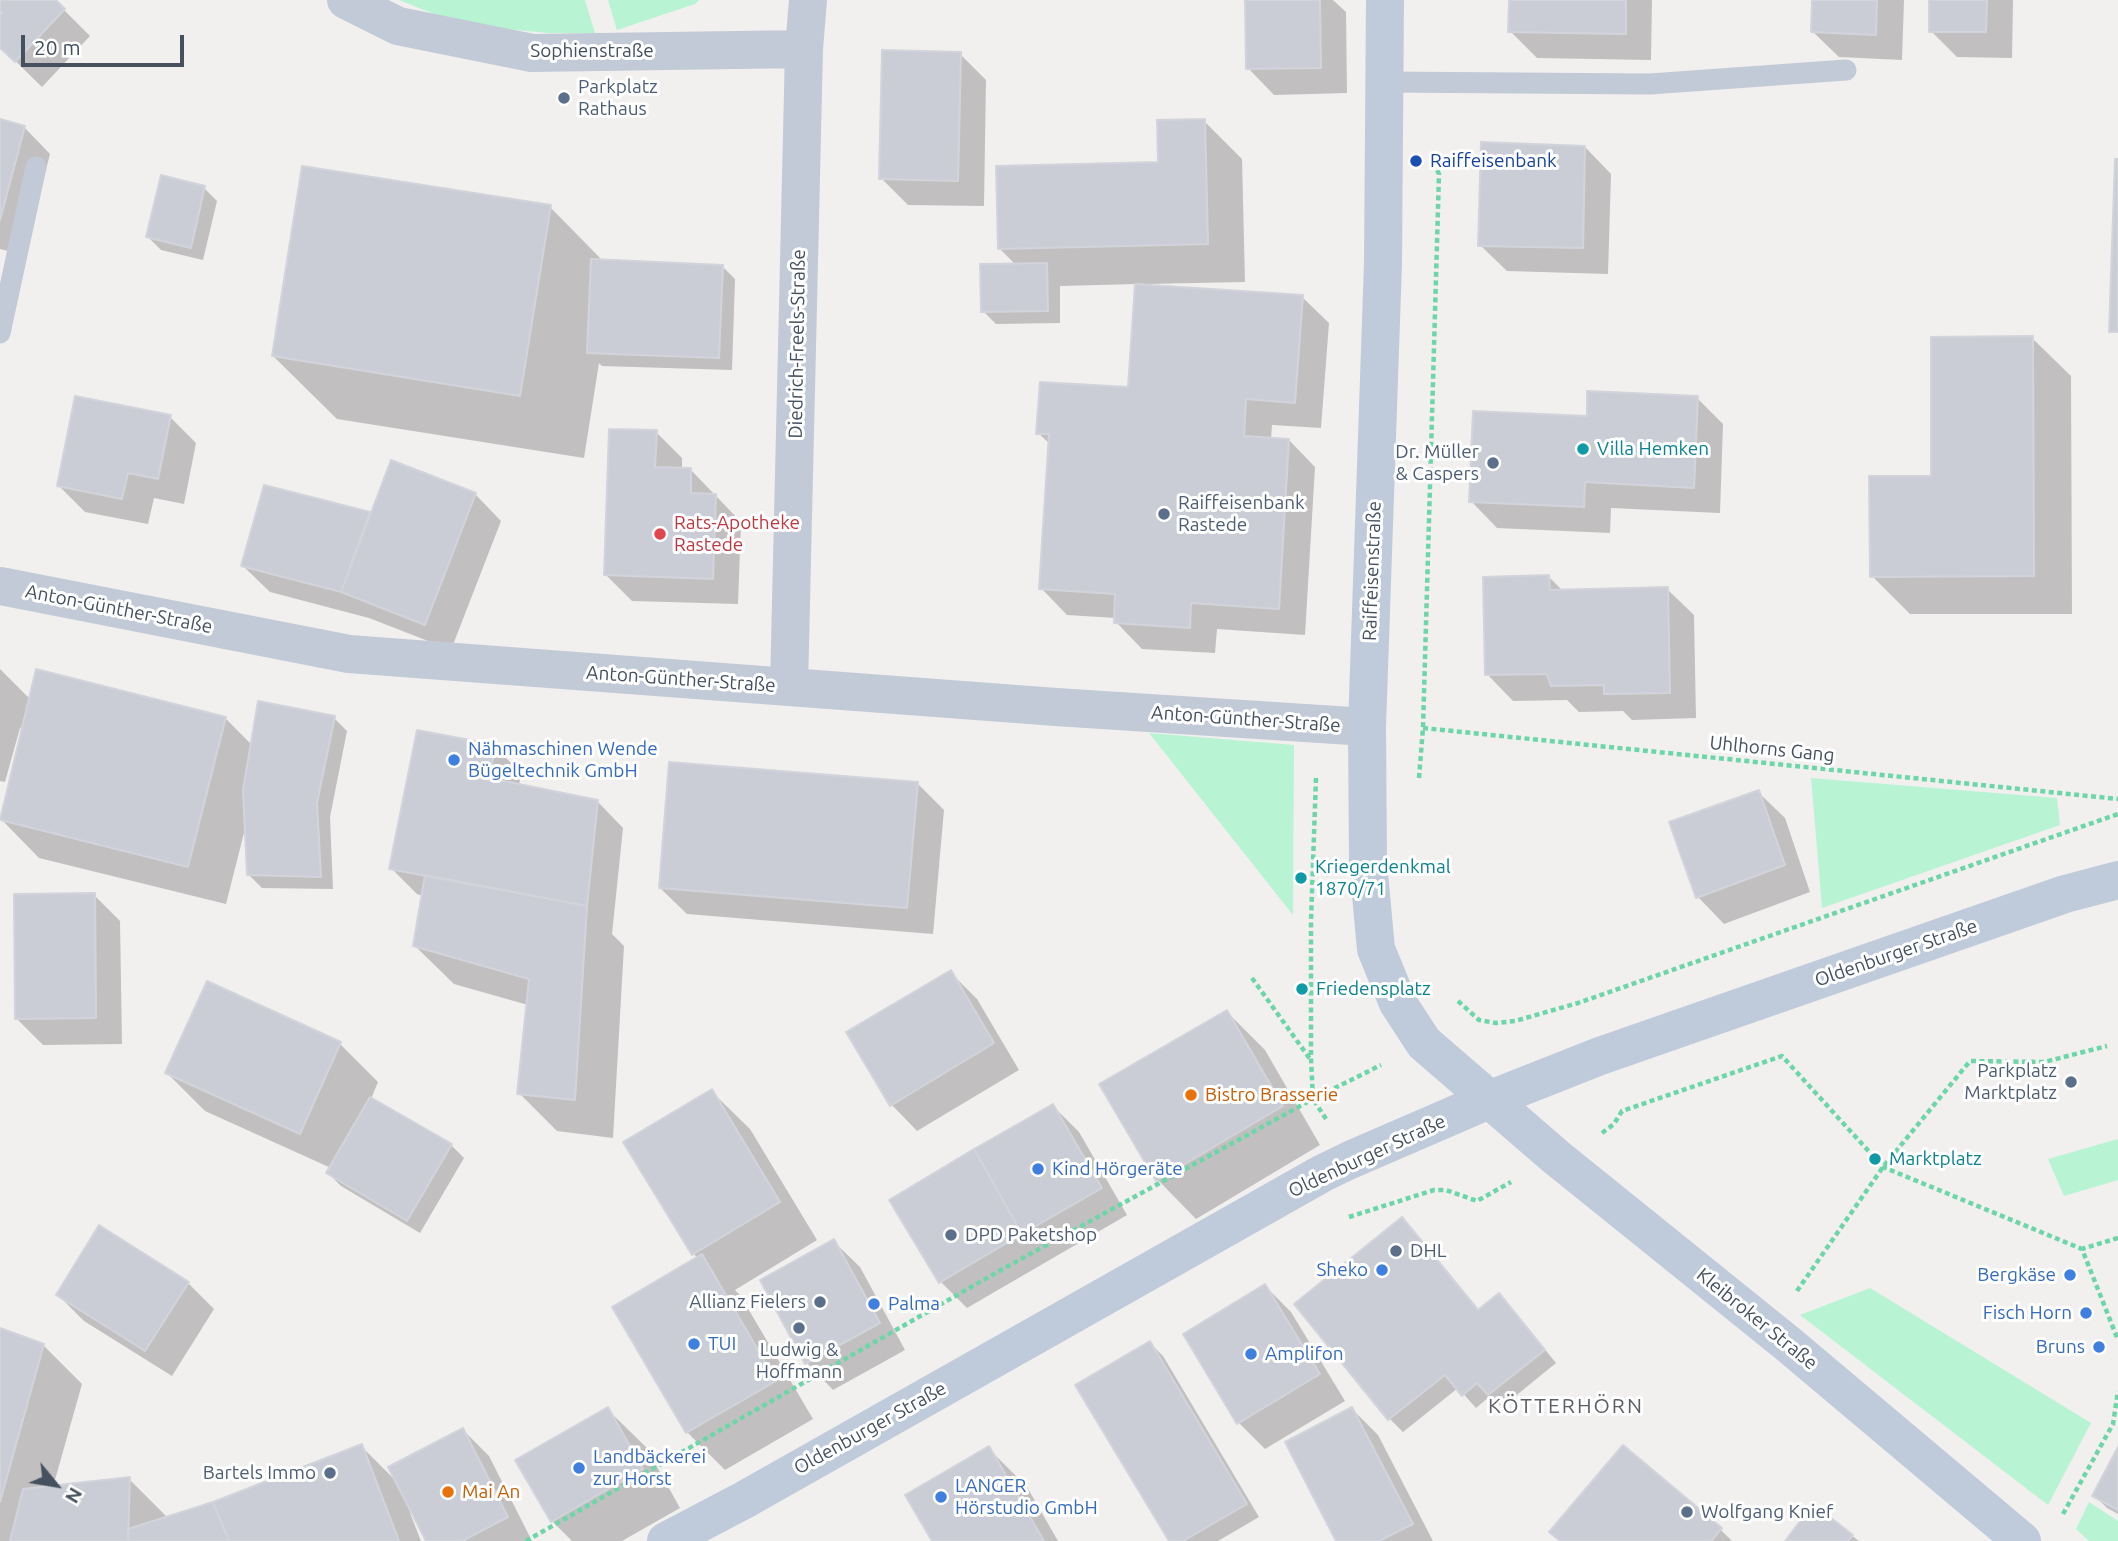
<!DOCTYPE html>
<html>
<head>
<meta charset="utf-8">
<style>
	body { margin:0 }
	#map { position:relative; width:2118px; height:1541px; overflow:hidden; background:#f2efef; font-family:Ubuntu,sans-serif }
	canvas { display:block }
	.north { position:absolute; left:21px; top:1450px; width:70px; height:70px; -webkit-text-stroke:5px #fff; paint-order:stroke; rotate:120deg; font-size:19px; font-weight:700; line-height:28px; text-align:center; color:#45515f }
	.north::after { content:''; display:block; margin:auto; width:24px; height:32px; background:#45515f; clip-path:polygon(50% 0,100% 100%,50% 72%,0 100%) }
	.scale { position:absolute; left:21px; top:35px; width:163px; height:32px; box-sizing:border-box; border:4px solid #45515f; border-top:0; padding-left:9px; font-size:21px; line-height:24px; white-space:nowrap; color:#45515f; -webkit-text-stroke:5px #fff; paint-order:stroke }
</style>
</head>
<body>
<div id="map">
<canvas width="2118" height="1541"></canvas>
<div class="north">N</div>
<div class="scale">20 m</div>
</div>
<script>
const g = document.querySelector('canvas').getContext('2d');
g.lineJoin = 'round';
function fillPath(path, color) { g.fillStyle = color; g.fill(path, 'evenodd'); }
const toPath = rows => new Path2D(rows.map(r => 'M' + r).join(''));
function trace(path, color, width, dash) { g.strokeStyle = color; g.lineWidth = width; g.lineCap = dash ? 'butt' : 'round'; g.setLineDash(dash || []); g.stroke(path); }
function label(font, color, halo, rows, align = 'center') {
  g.font = font + ' Ubuntu,sans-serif'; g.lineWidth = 6; g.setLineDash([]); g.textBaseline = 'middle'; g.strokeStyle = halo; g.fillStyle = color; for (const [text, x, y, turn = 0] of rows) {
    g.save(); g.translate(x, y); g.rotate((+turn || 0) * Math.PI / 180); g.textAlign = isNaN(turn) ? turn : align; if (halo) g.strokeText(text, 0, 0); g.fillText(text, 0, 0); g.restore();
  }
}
const green = toPath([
	[399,0,585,0,595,33,549,33,462,25],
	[608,0,699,0,695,4,617,30],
	[1149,733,1294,745,1293,915],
	[1811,778,2057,798,2060,825,1822,908],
	[2118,1139,2118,1180,2064,1196,2048,1159],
	[1870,1288,2091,1423,2048,1505,1800,1315],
	[2089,1502,2118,1521,2118,1541,2089,1541,2076,1529]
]);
const shadow = toPath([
	[0,0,54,0,90,36,42,87,0,46,0,17,4,13,0,9],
	[1247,0,1333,0,1346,12,1347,93,1274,95,1248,68],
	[1511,0,1652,0,1651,60,1537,58,1510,31],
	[1814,0,1904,0,1902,60,1839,57,1812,31],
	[1931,0,2013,0,2012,58,1957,57,1931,31],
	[960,54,986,80,984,206,908,205,881,178],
	[0,121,24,127,50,154,24,255,0,249],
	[1204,121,1242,159,1245,282,1146,284,1146,287,1302,297,1329,323,1321,428,1272,425,1271,439,1289,440,1315,467,1305,635,1217,629,1215,653,1142,649,1116,622,1116,618,1067,615,1041,588,1050,444,1038,433,1130,389,1137,284,1060,286,1060,323,996,324,983,311,1016,265,1000,249,1160,163],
	[1585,147,1611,174,1608,274,1507,271,1480,245],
	[204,188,217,201,203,260,161,250,148,237],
	[550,207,604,262,722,266,735,279,732,370,602,366,599,363,584,458,337,419,273,356],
	[2032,338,2071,376,2072,614,1910,614,1872,576,1933,478],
	[1697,398,1723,424,1720,513,1611,508,1610,533,1497,528,1471,501,1589,417],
	[170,417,196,443,184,504,154,498,148,524,85,512,59,486],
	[656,432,682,458,682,470,691,470,741,522,738,604,632,601,605,574],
	[266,487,371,515,475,494,501,521,451,650,369,618,270,592,243,566],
	[1549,577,1563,591,1667,589,1694,615,1696,718,1632,720,1623,711,1579,712,1567,700,1513,701,1487,674],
	[0,669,31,700,225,718,252,745,334,718,347,731,330,817,333,889,262,888,248,874,245,829,226,904,39,858,1,819,23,729,20,728,5,782,0,781],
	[495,747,521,773,519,786,597,801,623,828,612,934,624,946,613,1138,557,1131,519,1093,528,1005,454,984,415,946,423,896,417,894,391,868],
	[917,783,944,810,933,934,687,914,660,888],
	[1758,792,1785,818,1810,892,1724,924,1698,897],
	[94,895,120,921,122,1044,43,1045,16,1018],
	[951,973,977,999,1019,1070,917,1131,891,1104],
	[1227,1012,1265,1050,1320,1145,1196,1219,1158,1180,1101,1085],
	[340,1044,378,1082,371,1099,451,1145,464,1158,420,1233,341,1186,328,1173,331,1168,205,1111,167,1073],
	[711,1091,750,1129,817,1240,735,1290,740,1295,813,1419,725,1470,687,1432,698,1259,694,1254],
	[1053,1106,1079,1132,1127,1215,967,1308,941,1282],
	[1402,1219,1415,1232,1480,1311,1499,1295,1511,1308,1556,1363,1502,1407,1490,1396,1476,1408,1458,1388,1403,1432,1390,1419,1297,1304],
	[833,1241,860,1267,905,1350,833,1390,807,1363,762,1281],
	[188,1283,214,1309,172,1376,84,1321,58,1295],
	[1265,1286,1291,1312,1345,1401,1265,1449,1239,1423],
	[0,1330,43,1345,82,1384,53,1487,129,1479,168,1518,214,1503,361,1446,396,1481,463,1430,489,1456,532,1541,428,1541,413,1512,410,1513,421,1541,0,1541],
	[1150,1343,1163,1356,1259,1517,1218,1541,1171,1541],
	[607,1409,646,1447,680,1508,622,1541,572,1541,552,1521],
	[1352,1409,1378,1435,1433,1541,1338,1541],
	[988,1448,1027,1487,1058,1541,934,1541],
	[2118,1451,2118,1514,2107,1508,2094,1495],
	[1813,1506,1859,1541,1788,1541],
	[1720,1529,1732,1541,1561,1541]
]);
const building = toPath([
	[0,0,56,0,65,9,15,62,0,48,0,15,2,13,0,11,0,0],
	[1245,0,1320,0,1321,68,1246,69,1245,0],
	[1509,0,1626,0,1626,34,1508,32,1509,0],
	[1812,0,1877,0,1876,35,1811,32,1812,0],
	[1929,0,1987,0,1986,32,1929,32,1929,0],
	[882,50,961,52,958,181,879,179,882,50],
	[0,119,25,126,0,220,0,119],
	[1205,119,1208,244,998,249,996,166,1158,162,1157,120,1205,119],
	[1481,142,1585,146,1583,248,1478,246,1481,142],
	[2115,159,2118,159,2118,332,2109,332,2115,159],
	[302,166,551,205,520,396,272,356,302,166],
	[161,175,205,186,191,248,146,237,161,175],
	[591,259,723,265,719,358,587,353,591,259],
	[1047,263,1048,311,981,312,980,264,1047,263],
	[1135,284,1303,295,1295,403,1246,399,1244,436,1289,439,1279,609,1191,603,1190,628,1114,623,1115,594,1039,589,1049,434,1036,434,1040,382,1128,387,1135,284],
	[2033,336,2034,576,1870,577,1869,476,1931,476,1931,337,2033,336],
	[1587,391,1698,396,1694,488,1585,482,1584,507,1469,502,1473,411,1587,416,1587,391],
	[75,396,171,415,158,479,128,473,122,499,57,486,75,396],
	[609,429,657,430,655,467,691,468,691,493,716,494,713,579,604,575,609,429],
	[391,460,476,493,425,625,341,592,391,460],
	[264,485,370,512,341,592,241,566,264,485],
	[1549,575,1550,590,1668,587,1670,693,1604,694,1604,685,1551,686,1547,674,1485,675,1483,577,1549,575],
	[36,669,226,717,188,867,0,820,36,669],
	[258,701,335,716,317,803,321,877,247,875,243,790,258,701],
	[417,730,496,745,489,778,598,800,587,906,389,869,417,730],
	[669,762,918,782,907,908,659,888,669,762],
	[1759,790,1785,865,1696,898,1669,822,1759,790],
	[425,875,587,906,575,1100,517,1094,529,979,413,946,425,875],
	[95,893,96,1018,15,1019,14,894,95,893],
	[951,970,994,1043,890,1106,846,1032,951,970],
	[207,981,341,1042,300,1134,165,1073,207,981],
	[1227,1010,1283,1106,1156,1181,1099,1084,1227,1010],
	[712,1089,780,1202,692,1255,623,1142,712,1089],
	[370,1097,452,1144,407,1221,326,1173,370,1097],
	[1053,1104,1102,1188,1022,1234,974,1149,1053,1104],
	[974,1149,1022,1234,939,1283,889,1200,974,1149],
	[1402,1217,1478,1310,1499,1293,1545,1350,1488,1395,1477,1383,1462,1396,1445,1375,1388,1420,1294,1304,1402,1217],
	[99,1225,189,1282,145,1351,56,1295,99,1225],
	[834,1239,880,1323,805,1364,760,1280,834,1239],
	[702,1254,776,1381,686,1433,612,1307,702,1254],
	[1265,1284,1320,1374,1237,1424,1183,1334,1265,1284],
	[0,1328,44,1344,0,1502,0,1328],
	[1150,1341,1247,1504,1183,1541,1169,1541,1075,1385,1150,1341],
	[608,1407,643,1469,551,1522,515,1460,608,1407],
	[1352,1407,1413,1524,1379,1541,1336,1541,1285,1442,1352,1407],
	[463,1428,508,1517,462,1541,426,1541,388,1467,463,1428],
	[362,1444,399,1541,229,1541,213,1502,362,1444],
	[1623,1445,1722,1528,1711,1541,1560,1541,1549,1532,1623,1445],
	[989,1446,1044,1541,932,1541,905,1495,989,1446],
	[2118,1447,2118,1510,2092,1496,2118,1447],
	[130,1477,128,1541,10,1541,23,1489,130,1477],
	[213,1502,229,1541,128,1541,128,1529,213,1502],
	[1813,1504,1853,1535,1848,1541,1785,1541,1813,1504]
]);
const path = toPath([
	[1423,728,2118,799],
	[1316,778,1311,921,1311,1059,1313,1099,1326,1119],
	[1419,778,1423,728,1439,174,1433,162],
	[1252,978,1310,1059],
	[1458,1001,1479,1020,1496,1023,1515,1021,1578,1003,2118,814],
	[1602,1133,1614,1124,1622,1111,1782,1056,1883,1167,2082,1249],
	[1349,1217,1434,1190,1446,1190,1477,1201,1511,1182],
	[2118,1238,2082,1249,2118,1340],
	[1797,1291,1883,1167,1970,1061,2044,1062,2107,1046],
	[2063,1514,2113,1424,2118,1391],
	[526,1541,1001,1270,1313,1099,1381,1065]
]);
const lane = toPath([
	[1384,82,1650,84,1846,70],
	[0,333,36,167]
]);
const street = toPath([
	[346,0,398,26,532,53,804,49],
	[0,586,349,654,1056,707,1367,727],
	[789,687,804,49,808,0]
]);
const secondary = toPath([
	[1385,0,1383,263,1367,727,1368,863,1376,949,1398,1003,1424,1043,1556,1157,1788,1344,2022,1541],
	[666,1541,744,1500,1323,1173,1350,1160,1491,1099,1600,1056,2065,894,2118,880]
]);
const markers = [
	[564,98,7,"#5c6f8a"],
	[1416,161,7,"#1a4fb4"],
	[1583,449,7,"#0f9aa8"],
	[1493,463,7,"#5c6f8a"],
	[1164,514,7,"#5c6f8a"],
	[660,534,7,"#e0444e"],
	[454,760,7,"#3f7fe0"],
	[1301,878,7,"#0f9aa8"],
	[1302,989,7,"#0f9aa8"],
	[2071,1082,7,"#5c6f8a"],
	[1191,1095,7,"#e8710a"],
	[1875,1159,7,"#0f9aa8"],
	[1038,1169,7,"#3f7fe0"],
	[951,1235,7,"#5c6f8a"],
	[1396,1251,7,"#5c6f8a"],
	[1382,1270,7,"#3f7fe0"],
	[2070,1275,7,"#3f7fe0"],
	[820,1302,7,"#5c6f8a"],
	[874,1304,7,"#3f7fe0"],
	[2086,1313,7,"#3f7fe0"],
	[799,1328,7,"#5c6f8a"],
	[694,1344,7,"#3f7fe0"],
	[2099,1347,7,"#3f7fe0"],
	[1251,1354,7,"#3f7fe0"],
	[579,1468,7,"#3f7fe0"],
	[330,1473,7,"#5c6f8a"],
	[448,1492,7,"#e8710a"],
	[941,1497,7,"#3f7fe0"],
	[1687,1512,7,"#5c6f8a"]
];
const streetNames = [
	["Sophienstraße",592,51],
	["Diedrich-Freels-Straße",797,344,-89],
	["Raiffeisenstraße",1372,571,-88],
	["Anton-Günther-Straße",119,609,11],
	["Anton-Günther-Straße",681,679,4],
	["Anton-Günther-Straße",1246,719,4],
	["Uhlhorns Gang",1772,749,6],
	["Oldenburger Straße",1896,953,-19],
	["Oldenburger Straße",1367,1156,-25],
	["Kleibroker Straße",1757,1319,39],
	["Oldenburger Straße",870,1428,-29]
];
const serviceNames = [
	["Parkplatz",578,87],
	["Rathaus",578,109],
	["Dr. Müller",1479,452,"right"],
	["& Caspers",1479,474,"right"],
	["Raiffeisenbank",1178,503],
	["Rastede",1178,525],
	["Parkplatz",2057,1071,"right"],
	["Marktplatz",2057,1093,"right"],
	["DPD Paketshop",965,1235],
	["DHL",1410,1251],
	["Allianz Fielers",806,1302,"right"],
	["Ludwig &",799,1350,"center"],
	["Hoffmann",799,1372,"center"],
	["Bartels Immo",316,1473,"right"],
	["Wolfgang Knief",1701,1512]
];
const transitNames = [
	["Raiffeisenbank",1430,161]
];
const cultureNames = [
	["Villa Hemken",1597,449],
	["Kriegerdenkmal",1315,867],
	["1870/71",1315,889],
	["Friedensplatz",1316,989],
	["Marktplatz",1889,1159]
];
const healthNames = [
	["Rats-Apotheke",674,523],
	["Rastede",674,545]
];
const shopNames = [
	["Nähmaschinen Wende",468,749],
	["Bügeltechnik GmbH",468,771],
	["Kind Hörgeräte",1052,1169],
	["Sheko",1368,1270,"right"],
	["Bergkäse",2056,1275,"right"],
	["Palma",888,1304],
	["Fisch Horn",2072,1313,"right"],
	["TUI",708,1344],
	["Bruns",2085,1347,"right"],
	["Amplifon",1265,1354],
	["Landbäckerei",593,1457],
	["zur Horst",593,1479],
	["LANGER",955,1486],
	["Hörstudio GmbH",955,1508]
];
const foodNames = [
	["Bistro Brasserie",1205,1095],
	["Mai An",462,1492]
];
const neighbourhoodNames = [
	["KÖTTERHÖRN",1566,1406]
];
fillPath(green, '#b8f4d3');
fillPath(shadow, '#0003');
fillPath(building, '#cacdd5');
trace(building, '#d2d4db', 2);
trace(path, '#6cd6a8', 4.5, [5, 3.5]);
trace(lane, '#c1cad6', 21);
trace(street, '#c1cad6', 38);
trace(secondary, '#bfcbda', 38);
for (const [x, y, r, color] of markers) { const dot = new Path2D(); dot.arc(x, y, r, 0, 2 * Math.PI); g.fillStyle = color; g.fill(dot); trace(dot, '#fff', 2.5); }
label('19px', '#45515f', '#fff', streetNames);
label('19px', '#4e5e75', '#fff', serviceNames, 'left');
label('19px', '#164399', '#fff', transitNames, 'left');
label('19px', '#0d838f', '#fff', cultureNames, 'left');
label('19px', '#be3a42', '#fff', healthNames, 'left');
label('19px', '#366cbe', '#fff', shopNames, 'left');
label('19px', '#c56008', '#fff', foodNames, 'left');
g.letterSpacing = '2px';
label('21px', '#5b5f65', '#fff', neighbourhoodNames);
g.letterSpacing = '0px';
</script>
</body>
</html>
